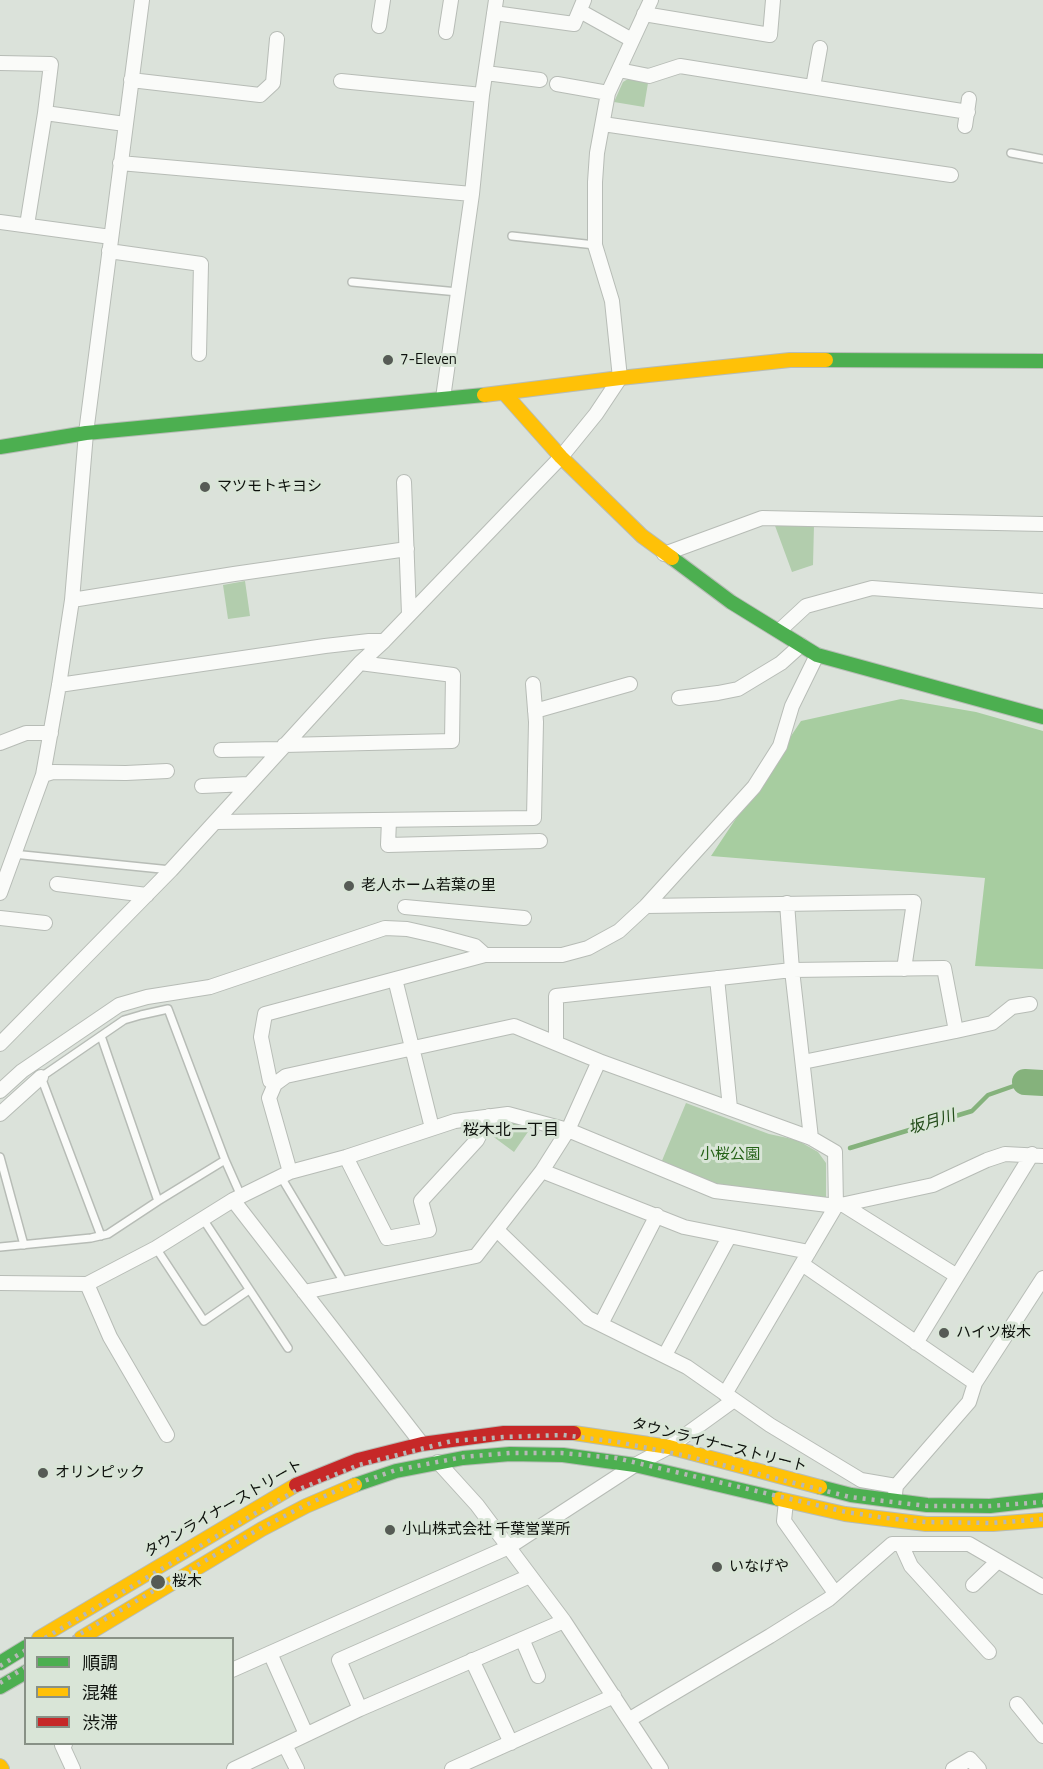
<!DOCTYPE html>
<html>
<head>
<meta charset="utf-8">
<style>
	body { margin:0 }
	#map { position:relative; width:1043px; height:1769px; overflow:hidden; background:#dbe2da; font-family:"Titillium Web","Noto Sans JP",sans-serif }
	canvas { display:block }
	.legend { position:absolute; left:24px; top:1637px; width:210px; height:108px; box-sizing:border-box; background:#d9e5d7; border:2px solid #889186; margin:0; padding:8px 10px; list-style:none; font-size:18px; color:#0e120d }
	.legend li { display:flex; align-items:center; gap:12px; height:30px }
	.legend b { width:30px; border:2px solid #889186 }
</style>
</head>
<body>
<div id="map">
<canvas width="1043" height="1769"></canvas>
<ul class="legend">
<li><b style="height:8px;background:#4caf50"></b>順調</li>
<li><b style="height:8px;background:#ffc107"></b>混雑</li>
<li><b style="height:8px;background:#c62828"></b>渋滞</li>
</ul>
</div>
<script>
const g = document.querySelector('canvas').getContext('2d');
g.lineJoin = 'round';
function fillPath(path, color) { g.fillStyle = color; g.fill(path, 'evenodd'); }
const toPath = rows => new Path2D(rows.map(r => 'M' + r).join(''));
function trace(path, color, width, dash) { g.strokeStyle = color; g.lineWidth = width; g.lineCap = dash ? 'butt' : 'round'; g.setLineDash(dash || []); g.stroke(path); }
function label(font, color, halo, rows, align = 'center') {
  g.font = font + ' "Titillium Web","Noto Sans JP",sans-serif'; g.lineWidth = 6; g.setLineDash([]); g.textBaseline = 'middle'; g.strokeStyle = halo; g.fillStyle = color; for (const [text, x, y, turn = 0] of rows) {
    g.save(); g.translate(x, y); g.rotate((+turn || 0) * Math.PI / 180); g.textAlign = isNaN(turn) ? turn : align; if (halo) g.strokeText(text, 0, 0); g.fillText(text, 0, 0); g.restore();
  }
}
const green = toPath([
	[628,79,648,83,644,107,614,102,623,82],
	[774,523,814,525,813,565,792,572],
	[245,581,250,616,228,619,223,585],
	[686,1103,769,1134,797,1140,818,1152,826,1163,826,1198,722,1187,661,1163],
	[512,1121,530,1129,514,1152,491,1135,496,1128]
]);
const forest = toPath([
	[901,699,976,712,1043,731,1043,969,975,966,985,878,711,856,801,721]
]);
const stream = toPath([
	[850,1148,972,1111,988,1095,1025,1082]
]);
const river = toPath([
	[1025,1082,1043,1083]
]);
const lane = toPath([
	[1011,153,1043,159],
	[512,236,595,245],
	[352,282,458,292],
	[13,854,171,870],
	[101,1036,158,1201],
	[0,1157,24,1245],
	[281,1177,345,1284],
	[203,1219,288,1348],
	[101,1236,41,1077,124,1020,141,1015,168,1009,225,1160,241,1196],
	[0,1247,91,1238,108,1234,158,1201,225,1160],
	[156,1248,204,1321,249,1290]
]);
const street = toPath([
	[580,11,632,40],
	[494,13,574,24,584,0],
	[644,14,770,35,773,0],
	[379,26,383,0],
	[446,32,451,0],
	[0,63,51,64,45,113,125,124],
	[619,70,649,76,680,66,968,112],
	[486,73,540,80],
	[131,80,260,95,273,83,277,39],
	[341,81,482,95],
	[557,84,608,93],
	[813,87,820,48],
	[603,124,951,175],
	[965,126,969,99],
	[120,163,472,194],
	[0,222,111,237],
	[27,225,45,113],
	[109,251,201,264,199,354],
	[443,398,472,194,482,95,496,0],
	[404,482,409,614],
	[664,554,762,518,1043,524],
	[72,600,234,574,407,549],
	[779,631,806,606,872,588,1043,601],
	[59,685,325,646,369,641,384,641],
	[679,698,718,693,738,689,781,663,801,645],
	[535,711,630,684],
	[0,743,26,733,51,733],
	[284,745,452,741,453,675,360,663],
	[221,750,280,749],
	[43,775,53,772,126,773,167,771],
	[202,786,249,784],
	[389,820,388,845,540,841],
	[216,822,534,818,536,722,533,684],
	[57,884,147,895],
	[0,893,43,775,59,685,72,600,86,433,142,0],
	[787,903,792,970,811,1138],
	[646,906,914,902,904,969],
	[405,907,524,918],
	[0,918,45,923],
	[717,978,730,1108],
	[395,979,432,1128],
	[956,1031,992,1023,1012,1007,1030,1004],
	[556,1043,556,996,792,970,944,968,956,1031,803,1062],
	[0,1044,171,870,360,663,384,641,561,457,596,414,620,378,612,301,595,245,595,182,597,153,608,93,651,0],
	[275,1084,270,1081,261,1037,265,1014,485,955],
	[0,1091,22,1071,119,1005,147,997,210,987,385,928,407,929,438,936,475,946,485,955,562,955,588,948,619,931,646,906,754,787,780,746,792,706,817,655],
	[0,1114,41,1077],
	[346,1157,387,1238,429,1230,421,1201,477,1140,489,1116],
	[542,1171,684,1227,809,1252],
	[290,1172,269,1098,275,1084,286,1076,514,1026,599,1061,811,1138,835,1152,836,1206,725,1394],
	[233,1200,422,1444],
	[842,1204,957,1276],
	[497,1230,588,1318,687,1367,770,1425,861,1480,896,1486],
	[802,1264,975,1383],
	[0,1283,87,1284,156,1248,233,1200,290,1172,346,1157,455,1121,508,1114,568,1130,715,1191,836,1206,933,1185,987,1160,1005,1154,1043,1156],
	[87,1284,110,1337,167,1435],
	[304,1292,476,1256,542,1171,568,1130,599,1061],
	[601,1324,657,1215],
	[916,1343,1032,1154],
	[665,1355,729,1237],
	[438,1462,477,1505,564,1621,661,1769],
	[895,1494,896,1486,969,1402,975,1383,1043,1278],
	[786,1501,784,1521,835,1593],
	[901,1544,911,1566,989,1652],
	[973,1585,998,1561],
	[522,1639,538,1676],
	[270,1653,306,1734],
	[472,1660,511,1743],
	[232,1670,509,1547,635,1465,669,1447,734,1400],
	[1017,1704,1043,1736],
	[360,1709,339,1660,530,1576],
	[630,1719,770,1636,829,1599,892,1544,969,1544,1043,1587],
	[65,1744,62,1745,73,1769],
	[285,1745,297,1769],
	[234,1769,360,1709,564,1621],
	[452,1769,614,1696],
	[953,1769,970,1759,979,1769]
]);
const fast = toPath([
	[826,360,1043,361],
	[0,447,86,433,484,395],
	[672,558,731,602,817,655,1043,717],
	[355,1485,396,1471,463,1458,510,1454,563,1455,635,1465,779,1499],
	[820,1487,851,1495,927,1505,990,1506,1043,1500],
	[0,1663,26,1647],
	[0,1687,26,1672]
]);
const slow = toPath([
	[505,394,561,457,642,536,672,558],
	[484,395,620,378,790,360,826,360],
	[574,1433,669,1447,820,1487],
	[779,1499,845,1514,926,1524,993,1524,1043,1520],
	[39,1638,296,1485],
	[81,1638,262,1529,306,1506,355,1485],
	[0,1766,2,1769]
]);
const jam = toPath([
	[296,1485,358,1460,422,1444,504,1433,574,1433]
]);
const rail = toPath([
	[45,1638,254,1514,297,1490,359,1465,452,1441,504,1437,563,1435,618,1442,687,1456,850,1497,927,1506,990,1506,1043,1502],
	[73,1638,261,1528,306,1505,338,1490,396,1470,463,1457,510,1453,562,1453,616,1458,846,1512,886,1518,926,1522,992,1523,1043,1519],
	[0,1666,26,1650],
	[0,1683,26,1667]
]);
const markers = [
	[388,360,6,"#565b55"],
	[205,487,6,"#565b55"],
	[349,886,6,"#565b55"],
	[944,1333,6,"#565b55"],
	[43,1473,6,"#565b55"],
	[390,1530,6,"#565b55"],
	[717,1567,6,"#565b55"],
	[158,1582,8,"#565b55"]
];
const poiNames = [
	["7-Eleven",400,360],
	["マツモトキヨシ",217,487],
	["老人ホーム若葉の里",361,886],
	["ハイツ桜木",956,1333],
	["オリンピック",55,1473],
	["小山株式会社 千葉営業所",402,1530],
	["いなげや",729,1567],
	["桜木",172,1582]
];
const parkNames = [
	["小桜公園",730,1155]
];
const streetNames = [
	["タウンライナーストリート",719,1446,14],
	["タウンライナーストリート",224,1509,-30]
];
const waterNames = [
	["坂月川",932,1123,-17]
];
const neighbourhoodNames = [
	["桜木北一丁目",511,1131]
];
fillPath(green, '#b2cdad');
fillPath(forest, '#a7cda0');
trace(stream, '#85b27c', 4.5);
trace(river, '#85b27c', 26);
trace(lane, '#b7bcb6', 10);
trace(street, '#b7bcb6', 16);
trace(fast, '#b7bcb6', 16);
trace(slow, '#b7bcb6', 16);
trace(jam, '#b7bcb6', 16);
trace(lane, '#fafbf9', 7);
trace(street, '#fafbf9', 14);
trace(fast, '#4caf50', 14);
trace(slow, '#ffc107', 14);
trace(jam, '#c62828', 14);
trace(rail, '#b6b8b6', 4.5, [3, 6]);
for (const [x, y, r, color] of markers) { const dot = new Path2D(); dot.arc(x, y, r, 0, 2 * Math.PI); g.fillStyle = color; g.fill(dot); trace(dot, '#d9e5d7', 2); }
label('15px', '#0e120d', '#d9e5d7', poiNames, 'left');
label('15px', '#266218', '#d9e5d7', parkNames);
label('15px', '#0e120d', '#d9e5d7', streetNames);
label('italic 16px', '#204a17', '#d9e5d7', waterNames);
label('16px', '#0e120d', '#d9e5d7', neighbourhoodNames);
</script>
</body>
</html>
